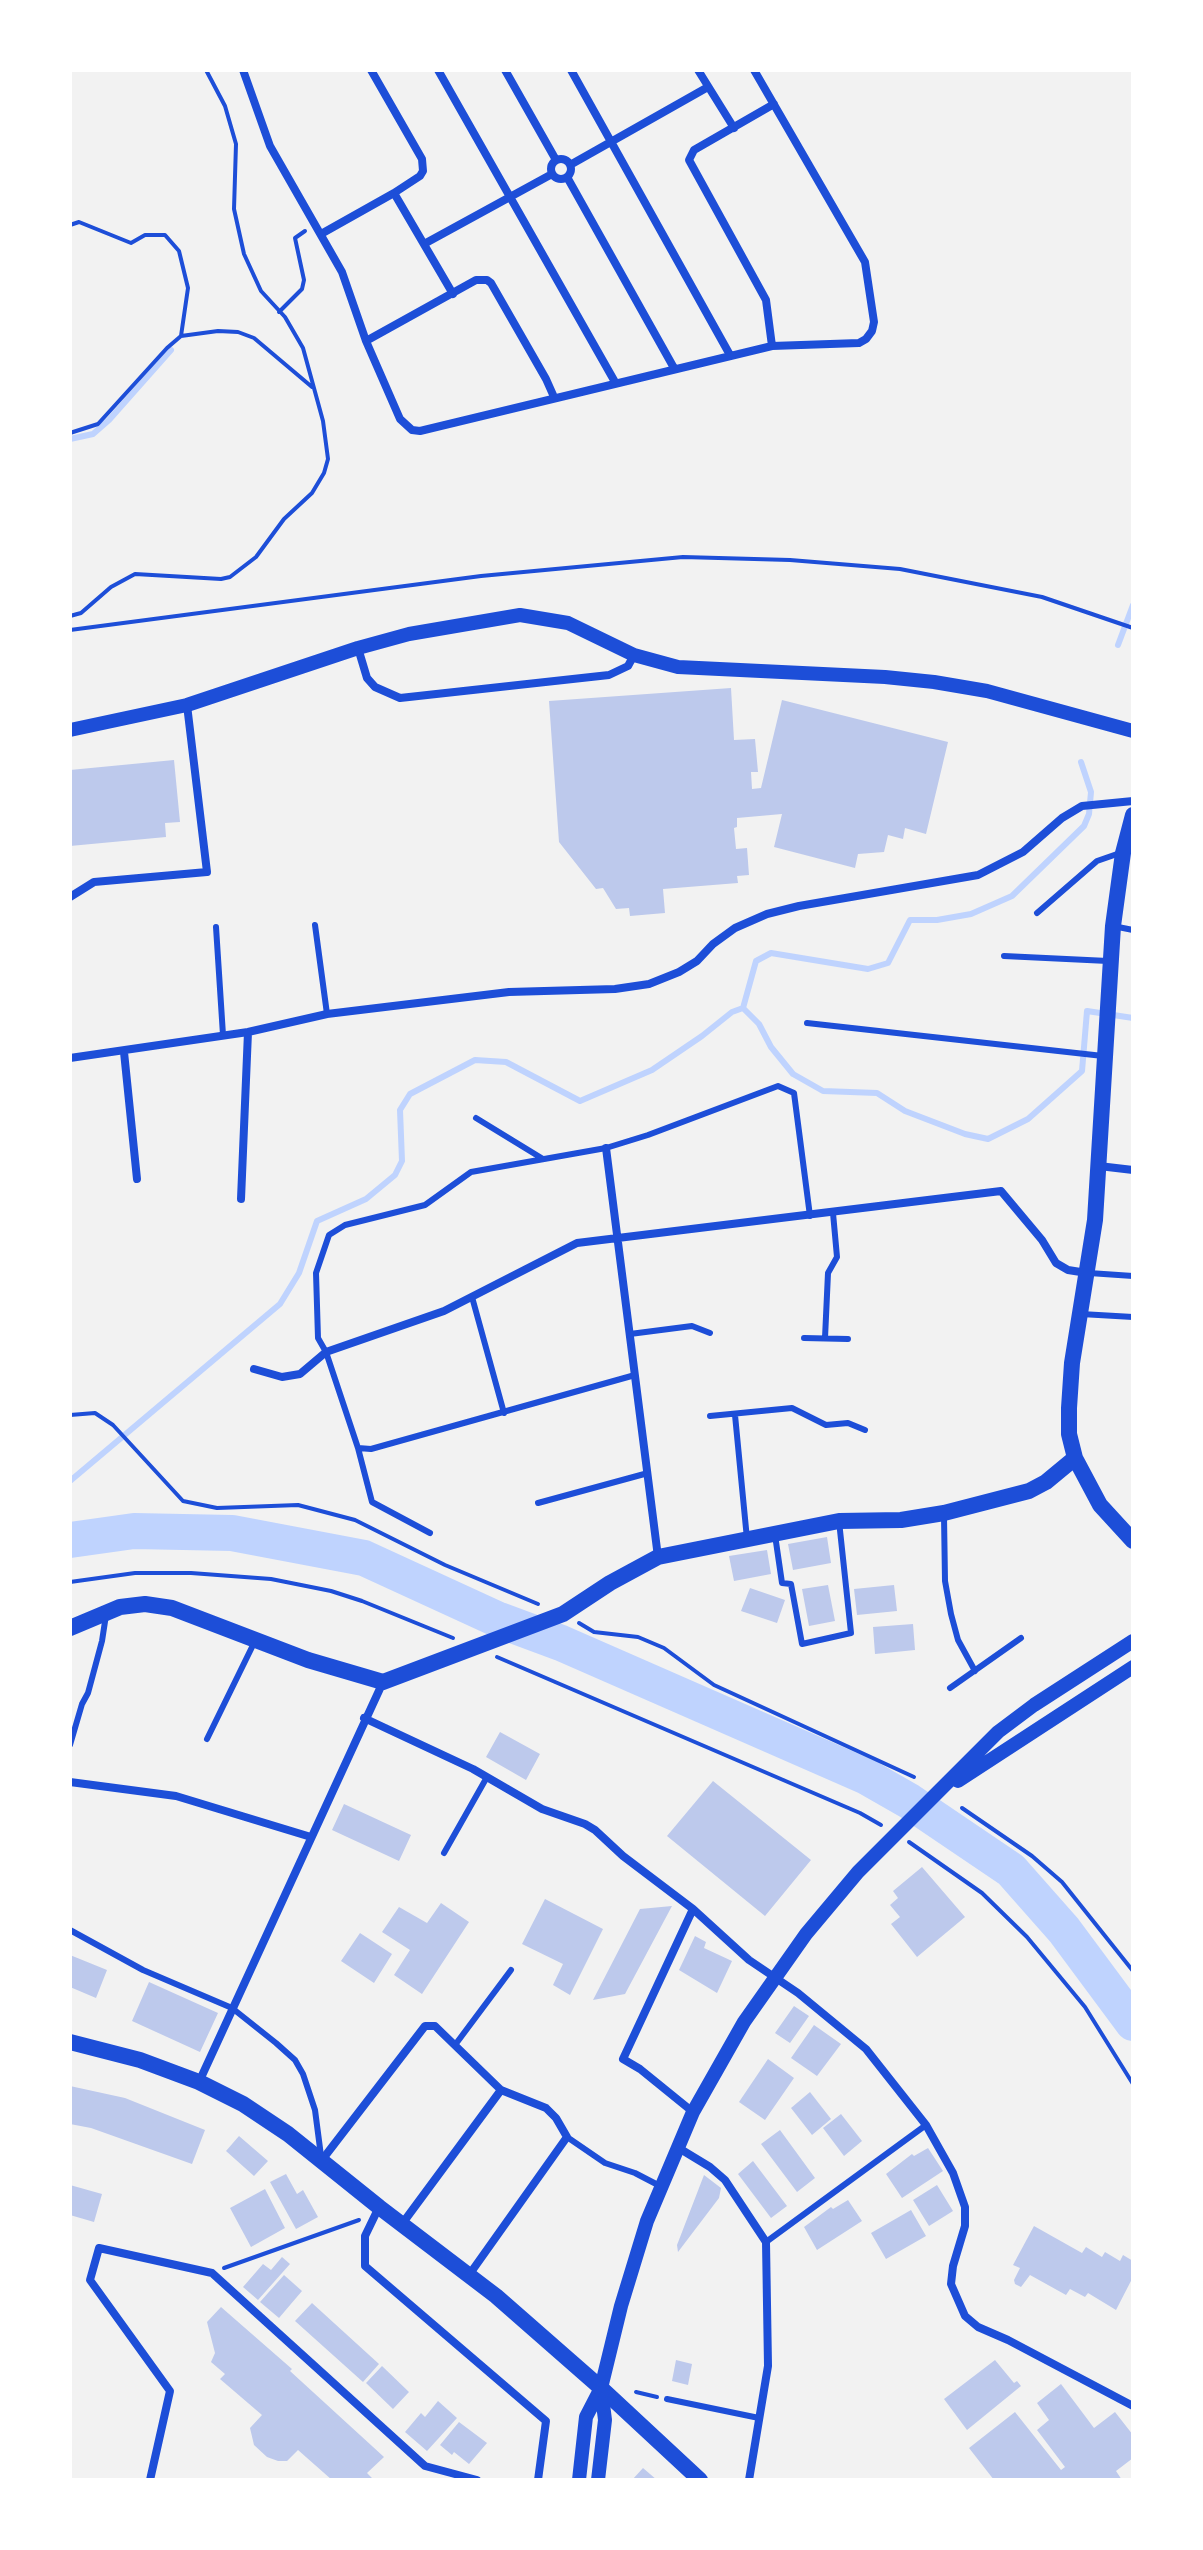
<!DOCTYPE html>
<html>
<head>
<meta charset="utf-8">
<style>
	body { margin:0 }
	#map { position:relative; width:1203px; height:2550px; overflow:hidden; background:#f2f2f2; font-family:"Alegreya Sans",sans-serif }
	canvas { display:block }
	.frame { position:absolute; inset:0; border:72px solid #fff; pointer-events:none }
</style>
</head>
<body>
<div id="map">
<canvas width="1203" height="2550"></canvas>
<div class="frame"></div>
</div>
<script>
const g = document.querySelector('canvas').getContext('2d');
g.lineJoin = 'round';
const toPath = rows => new Path2D(rows.map(r => 'M' + r).join(''));
function trace(path, color, width, dash) { g.strokeStyle = color; g.lineWidth = width; g.lineCap = dash ? 'butt' : 'round'; g.setLineDash(dash || []); g.stroke(path); }
function fillPath(path, color) { g.fillStyle = color; g.fill(path, 'evenodd'); }
const stream = toPath([
	[70,439,93,434,109,420,171,350],
	[1118,645,1133,605],
	[743,1008,756,961,771,953,868,969,888,963,910,920,937,920,971,914,1012,896,1084,826,1089,814,1091,792,1081,762],
	[70,1481,280,1304,299,1273,317,1221,366,1199,395,1175,402,1161,400,1110,410,1094,475,1060,506,1062,580,1101,652,1070,702,1036,732,1012,743,1008,759,1024,771,1047,793,1074,823,1091,877,1093,905,1111,965,1134,988,1139,1028,1119,1082,1071,1087,1011,1133,1018]
]);
const river = toPath([
	[70,1540,134,1531,232,1533,364,1558,499,1620,561,1643,867,1777,909,1801,1011,1870,1064,1930,1133,2023]
]);
const building = toPath([
	[731,688,734,740,755,739,758,772,751,772,752,789,761,788,782,700,948,742,926,834,905,828,903,839,888,835,884,852,858,854,855,868,774,847,782,814,737,818,737,827,734,828,736,849,747,848,749,875,737,876,738,883,663,889,665,913,630,916,629,908,616,909,603,888,596,889,559,842,549,701],
	[174,760,180,822,165,823,166,837,70,846,70,770],
	[827,1537,831,1563,793,1570,788,1544],
	[767,1550,771,1574,734,1581,729,1556],
	[828,1585,835,1621,809,1626,802,1589],
	[894,1585,897,1611,857,1615,854,1589],
	[750,1588,785,1600,777,1623,741,1611],
	[913,1624,915,1650,875,1654,873,1627],
	[500,1732,540,1754,526,1780,486,1757],
	[713,1781,811,1860,765,1916,667,1836],
	[344,1804,411,1835,399,1861,332,1830],
	[922,1867,965,1917,917,1957,891,1924,900,1917,890,1905,898,1898,893,1891],
	[545,1899,603,1929,570,1995,553,1985,563,1964,522,1944],
	[441,1903,469,1922,422,1994,394,1975,410,1950,382,1932,399,1907,427,1923],
	[672,1906,625,1994,593,2000,640,1909],
	[360,1933,392,1954,374,1983,341,1961],
	[695,1936,706,1942,704,1948,732,1961,717,1993,679,1970],
	[70,1955,107,1970,96,1998,70,1987],
	[149,1982,218,2013,200,2052,132,2021],
	[794,2006,809,2016,790,2043,775,2033],
	[814,2025,841,2044,817,2076,791,2058],
	[768,2059,794,2078,765,2120,739,2102],
	[70,2086,125,2098,205,2130,192,2164,91,2128,70,2124],
	[810,2092,831,2119,812,2135,791,2108],
	[841,2114,862,2141,844,2156,823,2128],
	[780,2130,815,2178,797,2192,761,2144],
	[239,2136,268,2161,254,2176,226,2151],
	[928,2148,943,2171,902,2198,886,2174,912,2154,914,2156],
	[753,2161,787,2206,771,2218,738,2174],
	[286,2174,297,2194,303,2190,318,2217,296,2229,270,2182],
	[704,2175,721,2188,719,2198,678,2252,677,2245],
	[70,2185,102,2194,94,2222,70,2215],
	[937,2185,953,2211,929,2226,913,2200],
	[265,2189,285,2228,251,2247,230,2208],
	[848,2200,862,2221,817,2250,804,2227,831,2207,833,2209],
	[911,2210,926,2236,886,2259,871,2233],
	[1034,2226,1082,2253,1086,2247,1102,2257,1105,2252,1120,2261,1123,2255,1133,2261,1133,2277,1116,2310,1088,2293,1085,2297,1070,2289,1066,2295,1030,2275,1021,2287,1015,2284,1014,2280,1020,2268,1013,2265],
	[282,2257,290,2264,258,2300,243,2287,263,2264,271,2270],
	[284,2275,302,2291,279,2318,260,2302],
	[312,2303,379,2364,363,2382,295,2321],
	[221,2307,292,2369,290,2371,384,2457,367,2473,374,2480,332,2480,298,2450,287,2461,278,2461,267,2457,254,2445,250,2428,262,2415,220,2379,225,2374,211,2362,215,2353,207,2322],
	[676,2360,692,2364,688,2385,672,2381],
	[995,2360,1014,2383,1017,2381,1021,2386,967,2430,944,2399],
	[382,2366,409,2392,393,2409,366,2383],
	[1061,2384,1094,2428,1115,2412,1133,2435,1133,2458,1116,2471,1122,2480,1076,2480,1074,2478,1071,2480,994,2480,969,2448,1015,2412,1061,2470,1065,2467,1037,2430,1049,2420,1037,2403],
	[438,2401,457,2418,427,2451,405,2432,421,2413,425,2417],
	[459,2422,487,2443,469,2464,454,2452,452,2455,440,2445],
	[643,2468,657,2480,632,2480]
]);
const path = toPath([
	[70,225,79,222,131,243,145,235,165,235,179,251,188,288,181,336,167,348,98,424,70,433],
	[279,312,302,289,304,280,295,238,305,231],
	[181,336,218,331,238,332,254,338,312,387],
	[70,616,81,613,111,587,135,574,221,579,230,577,256,557,284,519,312,493,324,473,328,459,323,421,303,348,285,317,261,291,244,254,234,209,236,144,225,106,206,70],
	[70,630,481,576,683,557,790,560,900,569,1042,597,1133,628],
	[70,1415,95,1413,113,1425,183,1501,217,1508,298,1505,355,1520,445,1565,538,1604],
	[70,1582,135,1573,191,1573,271,1579,331,1591,362,1601,453,1638],
	[579,1623,594,1632,638,1637,664,1648,714,1685,914,1777],
	[497,1657,860,1813,881,1825],
	[962,1808,1032,1856,1062,1882,1133,1971],
	[909,1842,982,1893,1027,1937,1085,2007,1133,2084],
	[224,2268,359,2220],
	[636,2392,657,2397]
]);
const service = toPath([
	[1037,913,1097,861,1120,853],
	[315,925,327,1014],
	[1113,926,1133,930],
	[216,927,223,1035],
	[1004,956,1108,961],
	[807,1023,1103,1056],
	[476,1118,543,1159],
	[1089,1273,1133,1276],
	[472,1297,504,1413],
	[1081,1314,1133,1317],
	[630,1334,692,1326,710,1333],
	[804,1338,848,1339],
	[825,1338,828,1273,837,1257,833,1213],
	[635,1375,371,1449,358,1448,326,1352,318,1338,316,1273,329,1235,345,1225,425,1205,471,1172,606,1148,648,1135,778,1086,794,1093,810,1216],
	[735,1415,747,1539],
	[710,1416,792,1408,826,1425,848,1423,865,1430],
	[358,1448,372,1502,430,1533],
	[538,1503,648,1473],
	[944,1516,945,1581,951,1614,958,1640,975,1671],
	[775,1535,782,1583,791,1584,802,1644,851,1633,839,1521],
	[950,1688,1021,1638],
	[207,1739,254,1643],
	[70,1745,82,1704,88,1693,102,1641,106,1615],
	[444,1853,487,1777],
	[70,1930,143,1970,232,2008,276,2043,295,2060,303,2074,315,2110,321,2156],
	[455,2045,511,1970],
	[567,2137,605,2163,635,2173,660,2186],
	[766,2242,926,2125],
	[667,2399,759,2418]
]);
const minor = toPath([
	[243,70,270,146,342,272,366,341,400,419,412,430,420,431,772,346,859,343,866,339,872,331,874,322,865,262,754,70],
	[438,70,615,382],
	[505,70,556,160],
	[571,70,730,355],
	[698,70,734,128],
	'551 169a10 10 0 1 1 20 0a10 10 0 1 1-20 0Z',
	[570,165,708,87],
	[567,177,674,368],
	[394,193,453,294],
	[321,234,394,193,420,176,423,171,422,159,371,70],
	[424,244,552,174],
	[366,341,476,280,487,280,491,283,546,379,554,397],
	[772,346,766,300,689,160,694,150,774,104],
	[358,648,367,678,375,687,400,698,609,675,628,666,634,655],
	[70,897,94,882,207,872,187,705],
	[124,1052,137,1179],
	[70,1058,248,1032,327,1014,509,992,615,989,649,984,679,972,697,961,713,944,735,928,767,914,799,906,978,875,1023,852,1062,818,1082,806,1133,801],
	[606,1148,658,1557],
	[1099,1166,1133,1170],
	[241,1199,248,1032],
	[254,1369,282,1377,300,1374,326,1352,444,1311,577,1243,1001,1191,1042,1240,1056,1263,1068,1270,1087,1273],
	[364,1718,473,1769,542,1809,585,1824,595,1830,623,1856,693,1909,749,1960,798,1993,866,2049,926,2125,953,2173,965,2207,965,2226,953,2266,951,2284,965,2316,978,2327,1008,2340,1133,2406],
	[70,1782,176,1796,311,1837],
	[693,1909,623,2059,640,2069,693,2112],
	[199,2082,383,1682],
	[677,2147,710,2167,725,2180,766,2242,768,2366,749,2480],
	[322,2160,425,2026,435,2026,501,2090],
	[379,2207,365,2236,365,2266,546,2421,538,2480],
	[402,2224,501,2090,546,2108,556,2118,567,2137,469,2275],
	[150,2480,170,2391,90,2280,99,2248,212,2273,425,2466,477,2480]
]);
const tertiary = toPath([
	[70,730,187,705,358,648,409,634,520,615,568,623,634,655,678,667,885,677,934,682,987,691,1133,731],
	[958,1781,1133,1667],
	[579,2480,586,2417,601,2388,621,2306,647,2221,693,2112,744,2022,806,1934,858,1872,998,1732,1034,1705,1133,1641],
	[598,2480,605,2420,601,2388]
]);
const secondary = toPath([
	[1133,815,1123,853,1113,926,1095,1220,1072,1363,1069,1408,1069,1434,1075,1458,1100,1505,1133,1541],
	[70,1628,120,1607,145,1604,172,1608,308,1660,383,1682,563,1614,610,1583,658,1557,839,1521,901,1520,944,1513,1029,1491,1046,1482,1075,1458],
	[70,2042,140,2060,199,2082,243,2104,288,2134,379,2207,496,2296,601,2388,700,2480]
]);
trace(stream, '#bfd3fe', 6);
trace(river, '#bfd3fe', 36);
fillPath(building, '#bdc9ec');
trace(path, '#1d4ed8', 4);
trace(service, '#1d4ed8', 6);
trace(minor, '#1d4ed8', 8);
trace(tertiary, '#1d4ed8', 14);
trace(secondary, '#1d4ed8', 16);
</script>
</body>
</html>
